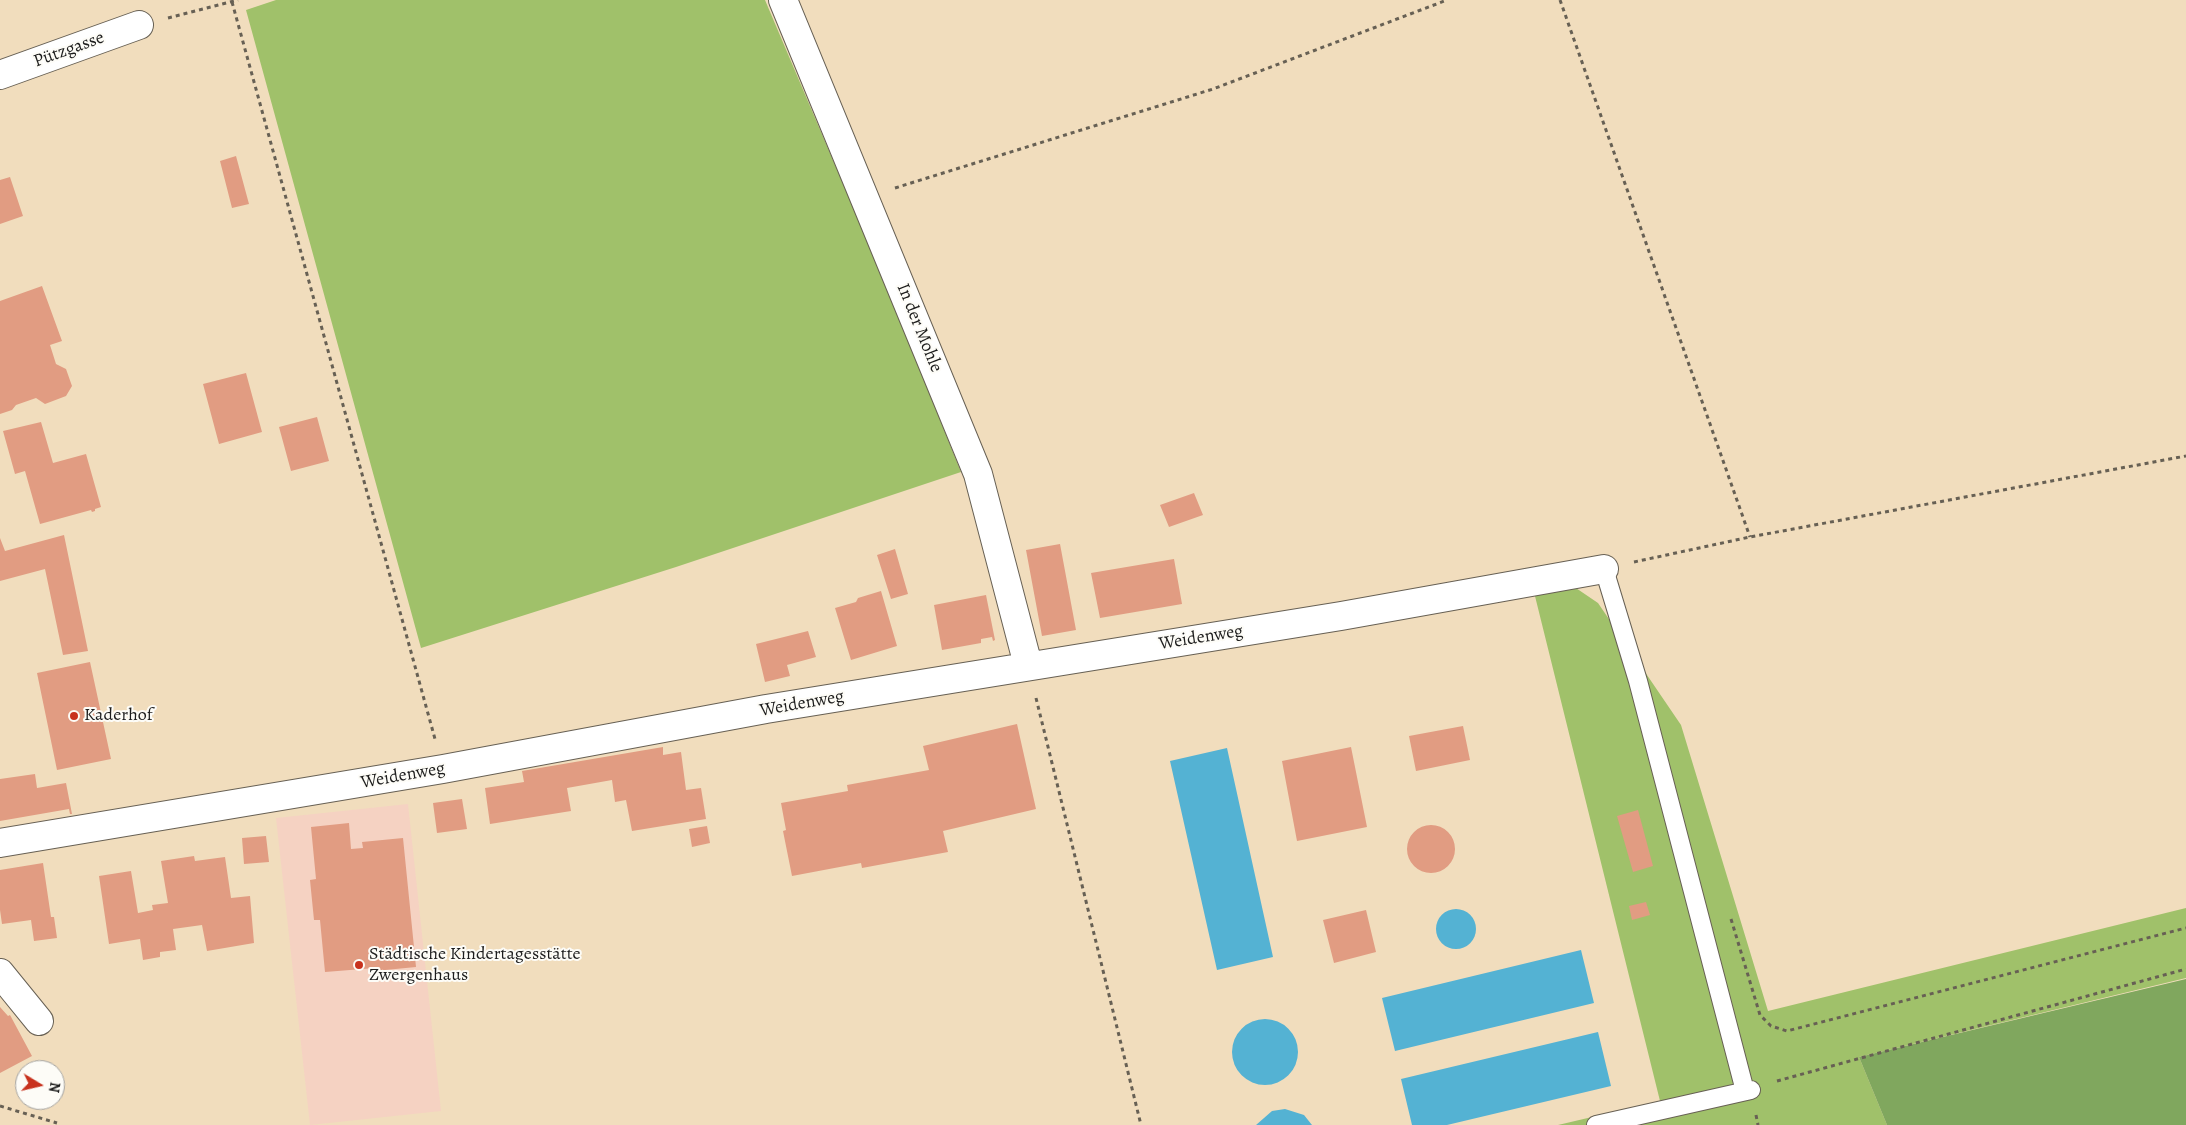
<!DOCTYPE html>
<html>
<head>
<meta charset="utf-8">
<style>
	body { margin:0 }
	#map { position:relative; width:2186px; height:1125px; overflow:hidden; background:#f1ddbd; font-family:Alegreya,serif }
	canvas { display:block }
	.north { position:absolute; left:15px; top:1060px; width:50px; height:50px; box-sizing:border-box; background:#fdfcf7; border:1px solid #a3a29f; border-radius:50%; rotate:99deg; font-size:14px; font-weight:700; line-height:20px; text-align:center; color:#1c1c1c }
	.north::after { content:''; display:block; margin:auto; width:18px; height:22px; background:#c8321e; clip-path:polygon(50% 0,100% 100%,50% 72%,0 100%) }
</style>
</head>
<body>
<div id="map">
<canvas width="2186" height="1125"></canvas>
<div class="north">N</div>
</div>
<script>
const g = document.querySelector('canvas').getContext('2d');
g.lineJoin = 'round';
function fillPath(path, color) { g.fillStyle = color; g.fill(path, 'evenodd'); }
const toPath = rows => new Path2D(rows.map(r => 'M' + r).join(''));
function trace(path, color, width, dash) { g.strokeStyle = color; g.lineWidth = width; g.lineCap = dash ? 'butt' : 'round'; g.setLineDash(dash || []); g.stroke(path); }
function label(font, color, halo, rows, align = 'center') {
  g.font = font + ' Alegreya,serif'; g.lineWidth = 4; g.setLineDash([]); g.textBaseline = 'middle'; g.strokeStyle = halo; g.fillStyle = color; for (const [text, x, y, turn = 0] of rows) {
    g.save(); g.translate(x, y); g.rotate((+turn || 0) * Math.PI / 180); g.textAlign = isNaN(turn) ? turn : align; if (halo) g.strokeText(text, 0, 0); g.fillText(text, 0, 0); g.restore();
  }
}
const built = toPath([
	[408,804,441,1111,310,1125,276,818]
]);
const green = toPath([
	[276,0,765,0,883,278,961,472,676,567,421,648,246,10],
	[1570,584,1598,603,1681,725,1768,1011,2186,908,2186,978,1859,1057,1887,1125,1558,1125,1660,1101,1533,588]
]);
const forest = toPath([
	[2186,979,2186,1125,1887,1125,1859,1057]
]);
const water = toPath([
	[1227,748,1273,957,1217,970,1170,761],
	'1436 929a20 20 0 1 1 40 0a20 20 0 1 1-40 0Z',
	[1581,950,1594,1003,1395,1051,1382,998],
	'1232 1052a33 33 0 1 1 66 0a33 33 0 1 1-66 0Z',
	[1598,1032,1611,1086,1447,1125,1412,1125,1401,1079],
	[1285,1109,1304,1115,1312,1125,1256,1125,1272,1111]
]);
const building = toPath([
	[236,156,249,204,232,208,220,161],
	[10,177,23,216,0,224,0,180],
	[42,286,62,341,50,345,56,364,66,369,72,386,66,396,45,404,36,398,16,405,12,410,0,414,0,301],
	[246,373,262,432,219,444,203,384],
	[317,417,329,461,291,471,279,427],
	[41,422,53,463,86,454,101,507,95,509,95,511,92,512,91,510,40,524,25,471,15,474,3,431],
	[1194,493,1203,515,1169,527,1160,505],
	[64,535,88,651,63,655,45,569,0,581,0,538,5,551],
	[1060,544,1076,630,1042,636,1026,550],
	[895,549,908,594,891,599,877,555],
	[1174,559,1182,604,1100,618,1091,573],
	[881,591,897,646,851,660,835,608,856,602,858,598],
	[986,595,995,640,993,641,992,637,981,639,981,643,942,650,934,605],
	[808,631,816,657,787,665,790,676,765,682,756,644],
	[90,662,111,759,57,770,37,673],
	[1017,724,1036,809,943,831,948,852,862,868,861,863,792,876,783,831,786,830,781,803,848,791,847,785,929,770,923,746],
	[1463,726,1470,760,1416,771,1409,736],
	[663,747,663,755,681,752,686,790,701,788,706,819,632,831,626,800,615,802,612,780,567,788,571,811,490,824,485,788,524,782,522,771],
	[1351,747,1367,827,1297,841,1282,761],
	[35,774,37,788,66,783,72,814,70,814,69,809,0,821,0,779],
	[462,799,467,829,437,833,433,803],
	[1638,810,1653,866,1633,872,1617,816],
	[349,823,351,849,363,848,362,842,403,838,416,967,375,971,375,968,325,972,320,920,314,920,310,880,316,879,311,827],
	'1407 849a24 24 0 1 1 48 0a24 24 0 1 1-48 0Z',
	[707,826,710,843,692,847,689,829],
	[266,836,269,862,244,864,242,838],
	[194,856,195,861,225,857,231,898,250,896,254,943,207,951,202,925,173,929,176,950,160,952,160,957,143,960,140,939,109,944,99,876,131,871,138,913,153,910,152,905,168,903,161,861],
	[43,863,51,917,54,917,57,938,34,941,31,920,2,924,0,910,0,870],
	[1646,902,1650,915,1632,920,1629,906],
	[1366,910,1376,952,1334,963,1323,920],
	[0,1007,8,1016,10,1015,32,1056,0,1073]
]);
const path = toPath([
	[1560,0,1750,537],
	[232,2,435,739],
	[168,18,238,0],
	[895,188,1213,89,1447,0],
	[1634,562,1750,537,2186,456],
	[1036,698,1141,1125],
	[1731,919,1760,1015,1771,1026,1787,1031,2186,928],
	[1777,1081,2186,969],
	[0,1106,57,1123],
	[1756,1115,1758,1125]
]);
const service = toPath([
	[1604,569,1638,681,1745,1091],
	[1596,1125,1751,1090]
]);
const minor = toPath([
	[783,0,978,474,1028,665],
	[0,75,139,25],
	[0,843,443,769,766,709,1341,616,1604,569],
	[0,973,39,1021]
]);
const markers = [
	[74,716,5,"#c8321e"],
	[359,965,5,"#c8321e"]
];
const streetNames = [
	["Pützgasse",69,50,-20],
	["In der Mohle",919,328,68],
	["Weidenweg",1201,638,-9],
	["Weidenweg",802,704,-10],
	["Weidenweg",403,776,-10]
];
const poiNames = [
	["Kaderhof",84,716],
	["Städtische Kindertagesstätte",369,955],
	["Zwergenhaus",369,976]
];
fillPath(built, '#f5d2c2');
fillPath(green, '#a0c16a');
fillPath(forest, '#80a75e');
fillPath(water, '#54b2d3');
fillPath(building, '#e19c82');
trace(service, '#676054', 20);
trace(minor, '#676054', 30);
trace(path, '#676054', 3, [4, 4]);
trace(service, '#fff', 18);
trace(minor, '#fff', 28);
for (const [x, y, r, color] of markers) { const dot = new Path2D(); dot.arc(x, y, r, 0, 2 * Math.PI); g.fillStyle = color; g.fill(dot); trace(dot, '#fdfcf7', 2); }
label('18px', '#1c1c1c', '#fdfcf7', streetNames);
label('18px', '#1c1c1c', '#fdfcf7', poiNames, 'left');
</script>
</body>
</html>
